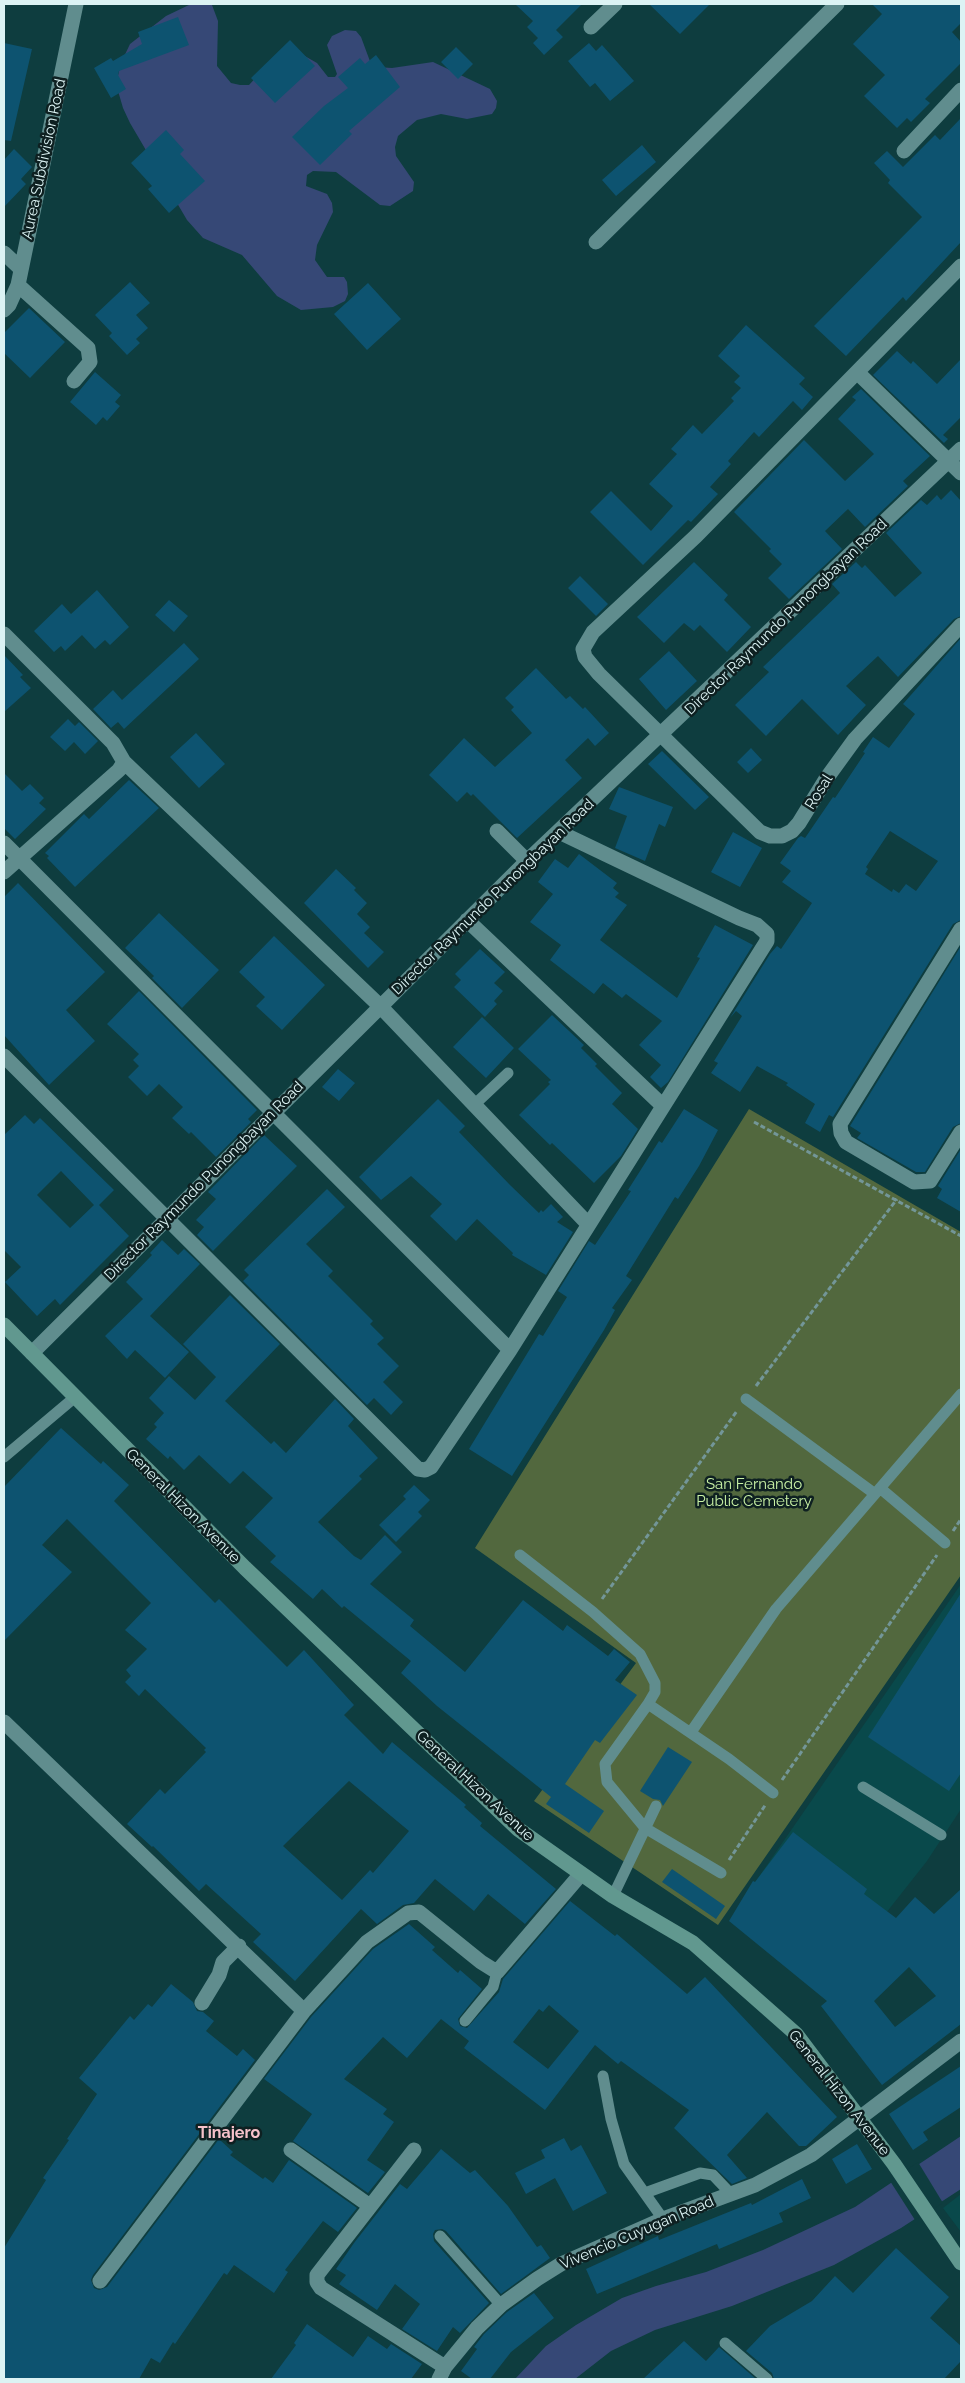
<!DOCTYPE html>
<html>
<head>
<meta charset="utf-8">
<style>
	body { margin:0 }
	#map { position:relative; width:965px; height:2383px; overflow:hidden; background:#0e3d3f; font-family:Raleway,sans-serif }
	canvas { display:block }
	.frame { position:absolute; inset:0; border:5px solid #dcf3f4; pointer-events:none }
</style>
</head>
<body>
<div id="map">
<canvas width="965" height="2383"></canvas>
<div class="frame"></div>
</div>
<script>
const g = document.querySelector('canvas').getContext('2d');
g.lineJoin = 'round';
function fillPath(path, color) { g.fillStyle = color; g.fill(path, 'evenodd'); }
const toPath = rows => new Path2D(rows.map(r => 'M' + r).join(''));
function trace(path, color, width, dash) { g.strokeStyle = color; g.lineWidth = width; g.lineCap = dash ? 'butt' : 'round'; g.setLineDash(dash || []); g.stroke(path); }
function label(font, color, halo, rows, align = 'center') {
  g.font = font + ' Raleway,sans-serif'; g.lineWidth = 5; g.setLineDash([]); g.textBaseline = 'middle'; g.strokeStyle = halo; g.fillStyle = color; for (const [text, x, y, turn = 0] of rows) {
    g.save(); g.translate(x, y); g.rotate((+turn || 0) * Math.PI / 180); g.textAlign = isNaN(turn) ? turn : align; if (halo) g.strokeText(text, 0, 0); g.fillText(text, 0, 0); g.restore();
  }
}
const built = toPath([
	[961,1584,961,1809,927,1861,849,1960,756,1881],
	[961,2194,961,2232,943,2208]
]);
const green = toPath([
	[749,1109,961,1232,961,1575,718,1925,534,1801,636,1663,475,1548]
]);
const water = toPath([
	[191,4,212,5,218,21,217,66,231,83,240,85,249,85,273,59,296,51,317,63,328,77,335,77,337,74,327,45,332,36,345,30,356,31,361,37,371,64,376,67,392,68,433,62,490,89,497,101,496,108,492,114,467,119,441,114,417,120,398,136,395,147,396,156,414,182,413,191,390,206,380,205,336,172,313,171,307,175,306,186,327,194,332,203,333,212,317,245,315,260,327,277,344,277,347,282,348,294,345,301,333,307,301,310,277,296,242,255,203,238,187,220,130,123,123,108,116,84,121,63,130,44,166,16],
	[961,2136,961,2189,901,2228,834,2265,732,2306,655,2330,611,2351,575,2379,515,2379,546,2346,576,2325,622,2298,656,2286,706,2272,763,2250,855,2207]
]);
const pier = toPath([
	[918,2162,943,2203,915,2220,890,2181]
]);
const building = toPath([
	[515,4,582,4,556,30,563,37,544,55,533,43,538,38,527,27,533,21],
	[649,4,710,4,680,34],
	[872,4,961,4,961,23,952,32,961,42,961,63,925,99,930,103,911,122,907,118,897,128,864,96,885,75,853,44,882,14],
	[178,17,189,45,119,71,118,75,126,89,111,98,94,68,111,58,113,61,142,44,138,32],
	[290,40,315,66,275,103,251,78],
	[4,43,32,49,11,141,4,140],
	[589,43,596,51,602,45,634,81,610,101,595,83,590,87,568,61],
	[456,47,473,64,458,79,441,62],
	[376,55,400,87,349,131,352,134,320,165,292,137,324,106,348,88,338,77,360,58,365,64],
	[961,118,961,242,906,301,903,297,846,356,814,326,922,217,888,183,890,180,874,163,887,151,903,167,935,135,940,140],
	[166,130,184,150,180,154,205,181,169,213,148,189,152,186,131,163],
	[642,145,656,162,616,196,602,180],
	[14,149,32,167,21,179,26,184,4,207,4,160],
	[130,282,150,303,136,315,148,328,136,339,140,343,127,355,109,336,112,333,95,315],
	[368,283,401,319,367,350,334,314],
	[29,308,65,342,30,378,4,353,4,333],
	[746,325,805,378,799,384,813,397,802,410,793,401,759,437,754,432,728,461,731,464,710,487,718,494,691,522,688,520,643,565,590,512,611,491,651,531,673,506,649,484,677,454,671,449,693,425,702,434,734,401,731,398,741,388,734,382,740,376,718,356],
	[897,351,911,364,913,361,937,384,961,359,961,417,943,435,948,439,944,443,873,375],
	[95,372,121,395,115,402,120,406,107,421,103,417,96,425,70,402],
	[861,389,930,456,903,481,908,486,865,527,848,509,825,531,842,549,789,599,768,578,782,564,769,551,771,549,734,512,804,440,845,481,874,454,838,419,856,400,852,397],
	[951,490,961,501,961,616,954,619,898,677,878,656,846,686,866,705,838,735,802,699,766,736,735,705,769,672,763,667,840,593,832,584,856,562,862,568,865,565,895,597,922,573,886,533,921,500,927,505,937,495,941,500],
	[694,562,728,595,724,600,751,627,727,652,700,625,694,631,684,623,664,643,637,617],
	[580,576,608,604,596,616,568,588],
	[97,590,129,627,110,645,105,640,95,649,82,635,65,651,61,646,54,652,34,631,62,604,71,614],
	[169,600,188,616,174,632,155,615],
	[961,638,961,920,953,924,833,1117,829,1115,820,1132,805,1123,815,1104,786,1085,788,1083,757,1066,740,1092,711,1073,718,1063,714,1061,742,1016,736,1011,730,1018,770,954,777,946,781,949,812,903,782,882,791,871,780,863,798,838,801,836,805,838,833,797,835,798,865,753,863,752,873,737,889,748,915,714,903,704],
	[890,831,938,861,916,891,906,884,899,893,893,889,892,892,865,874,868,869,866,867],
	[184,643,199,659,124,729,118,722,111,728,93,709,113,690,122,700],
	[669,651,697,681,666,710,639,679],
	[4,655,23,675,20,677,31,688,4,712],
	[536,668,566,699,570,696,583,709,585,707,609,733,595,746,588,738,565,760,582,778,517,838,473,794,471,796,467,792,457,802,429,775,464,738,495,767,532,733,511,710,514,707,505,698],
	[68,719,75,726,79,722,98,741,85,754,74,742,65,751,50,737],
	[196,733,225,764,199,788,170,757],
	[751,748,762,760,748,773,737,762],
	[662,751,709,797,695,810,648,764],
	[4,773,22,791,30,784,44,798,39,803,46,809,15,839,4,828],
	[129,780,159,808,75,887,47,858,49,856,45,853,84,814,89,819],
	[619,787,673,807,665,827,659,824,645,861,615,848,627,816,609,809],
	[733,832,762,848,740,887,711,872],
	[579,854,617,883,613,888,619,893,615,897,627,905,600,940,677,998,700,958,697,957,715,925,753,945,668,1082,661,1088,650,1077,661,1065,639,1045,662,1021,626,994,622,998,603,983,594,994,550,960,561,945,530,922,553,894,538,882,555,859,568,868],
	[336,869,356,888,354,890,367,903,357,914,370,927,364,933,384,952,368,968,304,903],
	[18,883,105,972,66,1010,95,1041,49,1085,4,1035,4,897],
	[159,913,219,970,182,1008,152,978,154,976,125,948],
	[274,936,325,985,282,1030,256,1006,265,997,239,972],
	[961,946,961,1123,953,1127,925,1172,916,1172,857,1138,861,1133,850,1126],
	[480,949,505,972,494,983,503,991,494,1001,497,1004,485,1017,454,987,461,980,455,974],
	[139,991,257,1110,248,1119,251,1122,216,1157,191,1132,189,1134,172,1118,183,1107,159,1084,147,1096,128,1077,139,1066,133,1060,139,1054,107,1024],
	[552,1015,584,1045,581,1048,597,1064,595,1066,622,1093,612,1104,638,1129,621,1156,594,1183,552,1143,550,1145,519,1115,550,1084,548,1082,551,1080,518,1049],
	[482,1017,514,1048,486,1078,453,1047],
	[338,1069,355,1083,339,1101,322,1087],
	[438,1099,465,1126,459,1132,510,1185,539,1213,541,1210,543,1212,551,1204,563,1217,557,1222,573,1232,546,1275,512,1255,513,1253,477,1219,456,1241,430,1216,442,1204,411,1176,381,1200,359,1177],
	[684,1109,718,1130,699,1166,678,1199,675,1197,626,1276,632,1280,612,1308,615,1310,604,1330,512,1476,469,1449,539,1334,543,1336,567,1297,558,1291,589,1241,595,1245,631,1191,628,1190,659,1141,662,1143],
	[25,1115,34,1124,40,1118,114,1190,99,1205,129,1236,60,1305,55,1299,37,1316,5,1282,21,1267,4,1250,4,1135],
	[61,1171,94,1205,70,1228,37,1195],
	[264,1135,297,1166,213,1251,197,1235,204,1227,196,1220,216,1199,208,1192],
	[961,1149,961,1212,937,1198,942,1189,938,1186],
	[327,1189,345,1207,306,1244,333,1271,328,1276,373,1321,370,1324,384,1338,377,1344,399,1366,383,1382,403,1402,391,1415,374,1398,367,1405,243,1281,249,1275,244,1270],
	[162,1240,178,1255,184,1249,200,1264,150,1316,189,1352,165,1378,135,1350,127,1359,105,1336,143,1299,126,1282,152,1255,150,1253],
	[230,1295,280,1344,225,1401,271,1444,274,1441,286,1453,335,1399,354,1419,348,1426,378,1458,359,1476,362,1479,318,1522,354,1556,361,1560,385,1535,402,1552,370,1584,414,1620,410,1626,465,1672,523,1600,563,1631,567,1625,608,1656,614,1649,630,1662,615,1680,637,1695,600,1743,595,1740,565,1784,604,1811,589,1833,546,1804,551,1797,437,1706,401,1673,411,1661,344,1606,342,1608,322,1589,313,1599,270,1562,276,1556,245,1527,273,1498,243,1471,230,1484,199,1455,184,1470,170,1456,168,1459,146,1439,157,1427,154,1424,164,1413,149,1398,169,1376,195,1400,216,1377,183,1344],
	[61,1428,101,1464,103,1461,129,1485,114,1501,215,1603,219,1599,287,1667,304,1650,354,1705,344,1715,383,1754,392,1742,466,1805,464,1807,482,1823,480,1826,556,1889,525,1924,488,1894,474,1911,435,1879,414,1903,403,1905,377,1924,361,1909,295,1981,253,1942,261,1934,206,1884,199,1891,153,1846,152,1847,127,1824,160,1789,165,1794,206,1752,204,1750,206,1748,145,1689,139,1696,125,1682,131,1676,126,1670,147,1649,125,1630,151,1603,67,1519,42,1545,72,1572,4,1641,4,1487],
	[349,1781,409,1831,373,1873,370,1870,342,1900,283,1846],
	[414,1485,430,1500,418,1512,422,1516,396,1542,379,1525,406,1499,403,1496],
	[961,1593,961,1773,949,1791,868,1737],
	[668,1747,692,1762,663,1806,660,1800,653,1799,640,1791],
	[793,1832,867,1889,864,1894,896,1918,915,1897,934,1914,961,1889,961,2024,882,2085,821,2006,827,2001,729,1921,753,1881,755,1882],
	[909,1967,936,1996,895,2027,874,2001],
	[672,1869,725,1906,716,1919,662,1882],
	[570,1901,615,1936,617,1934,687,1994,705,1977,837,2117,806,2146,799,2146,767,2112,727,2155,747,2178,732,2184,674,2128,689,2110,621,2061,618,2064,595,2045,545,2110,464,2048,469,2041,441,2019,407,2058,383,2037,344,2079,387,2109,383,2114,394,2122,367,2160,385,2172,368,2193,293,2141,312,2114,264,2079,311,2017,373,1949,409,1924,435,1947,432,1950,458,1973,460,1970,482,1989,458,2019,460,2026,467,2028,499,1992,503,1979],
	[549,2005,579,2031,548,2069,513,2042,539,2009,543,2012],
	[171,1984,193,2002,197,2011,203,2012,214,2021,206,2031,237,2056,243,2049,255,2060,93,2275,91,2280,94,2288,99,2290,107,2287,219,2139,233,2152,230,2155,263,2179,265,2177,273,2183,289,2160,357,2208,338,2232,323,2221,285,2270,288,2272,274,2293,234,2265,227,2275,224,2273,175,2344,173,2342,160,2363,151,2358,139,2379,4,2379,4,2248,46,2180,43,2178,69,2140,67,2139,97,2094,79,2078,130,2016,134,2020,148,2004,152,2007],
	[961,2066,961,2107,923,2132,928,2140,913,2150,889,2114],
	[564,2138,571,2151,581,2145,607,2193,573,2211,555,2178,526,2194,515,2173,545,2158,541,2150],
	[857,2144,872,2169,846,2184,832,2159],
	[441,2149,470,2173,475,2170,508,2206,537,2247,541,2245,550,2258,501,2294,446,2231,442,2229,435,2230,433,2234,434,2241,489,2303,460,2333,453,2327,437,2351,402,2329,420,2304,395,2284,377,2310,339,2284,346,2275,336,2269,354,2243,400,2184,407,2189],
	[802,2179,811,2198,779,2213,783,2222,719,2249,717,2244,597,2294,586,2269,658,2236,659,2240,751,2203,752,2205],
	[896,2248,949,2297,930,2318,961,2346,961,2361,944,2379,774,2379,772,2373,746,2351,770,2326,812,2301,835,2276,853,2293],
	[534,2293,554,2318,511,2352,490,2379,472,2379,461,2371,477,2349,474,2347,484,2334,507,2312],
	[307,2324,353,2357,368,2336,387,2349,391,2344,422,2364,411,2379,271,2379,296,2345,294,2343],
	[684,2341,706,2361,719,2347,756,2379,643,2379]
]);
const path = toPath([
	[754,1122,961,1236],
	[756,1386,897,1199],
	[953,1531,961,1519],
	[602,1599,737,1411],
	[782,1780,937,1555],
	[729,1860,766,1804]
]);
const lane = toPath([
	[474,1105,508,1073],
	[746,1399,875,1494],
	[4,1457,74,1398],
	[880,1488,945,1543],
	[520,1555,593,1612,640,1654,655,1683,655,1692,648,1704,729,1759,773,1793],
	[648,1704,605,1764,607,1782,645,1828,721,1873],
	[691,1732,776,1609,961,1394],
	[863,1787,941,1835],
	[613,1896,656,1806],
	[465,2021,493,1987,497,1972],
	[603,2076,611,2119,624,2164,663,2219],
	[645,2193,700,2173,713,2175,731,2194],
	[440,2236,501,2305],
	[725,2343,767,2379]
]);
const street = toPath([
	[591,27,615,4],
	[904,151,961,90],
	[596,242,837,4],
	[4,253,21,269],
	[961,266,696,536,593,632,583,649,585,657,599,674,760,832,770,836,782,836,792,831,799,823,826,779,855,739,961,625],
	[18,285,88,348,90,362,74,381],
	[4,310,9,305,18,285,76,4],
	[857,372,961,473],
	[4,634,113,743,124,762,380,1006,588,1224],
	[497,831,527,861],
	[4,843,510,1350],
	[4,872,119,770,124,762],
	[467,920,663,1106],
	[961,929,840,1124,841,1133,846,1142,914,1182,930,1181,961,1132],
	[4,1056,418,1469,425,1470,431,1467,510,1350,767,941,767,934,757,925,739,918,559,832],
	[32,1353,527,861,961,449],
	[4,1722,304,2011],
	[202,2003,219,1975,223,1962,239,1946],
	[291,2150,370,2206],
	[414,2150,317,2275,317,2282,321,2288,445,2367],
	[100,2281,304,2011,367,1942,408,1913,419,1912,481,1962,497,1972,581,1874],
	[439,2379,445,2367,477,2328,501,2305,537,2279,561,2264,663,2219,755,2185,811,2155,961,2041]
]);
const secondary = toPath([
	[4,1325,245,1568,518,1829,613,1896,693,1943,796,2034,894,2164,961,2263]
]);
const streetNames = [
	["Aurea Subdivision Road",44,159,-78],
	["Director Raymundo Punongbayan Road",786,617,-44],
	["Rosal",819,792,-58],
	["Director Raymundo Punongbayan Road",493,897,-44],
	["Director Raymundo Punongbayan Road",204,1181,-45],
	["General Hizon Avenue",183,1506,45],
	["General Hizon Avenue",475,1786,43],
	["General Hizon Avenue",839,2093,52],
	["Vivencio Cuyugan Road",637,2233,-23]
];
const parkNames = [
	["San Fernando",754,1484],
	["Public Cemetery",754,1501]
];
const neighbourhoodNames = [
	["Tinajero",229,2133]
];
fillPath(built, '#09494b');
fillPath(green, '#52683e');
fillPath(water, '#364876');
fillPath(pier, '#0e3d3f');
fillPath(building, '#0d5370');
trace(path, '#739698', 3, [5, 2.5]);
trace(lane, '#608d8e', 11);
trace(street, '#608d8e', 15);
trace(secondary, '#61988f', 15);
label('15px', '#dcf3f4', '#0e2021', streetNames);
label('15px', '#caf3a6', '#0e2021', parkNames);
label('bold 16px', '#f6c2ca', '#0e2021', neighbourhoodNames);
</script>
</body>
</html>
